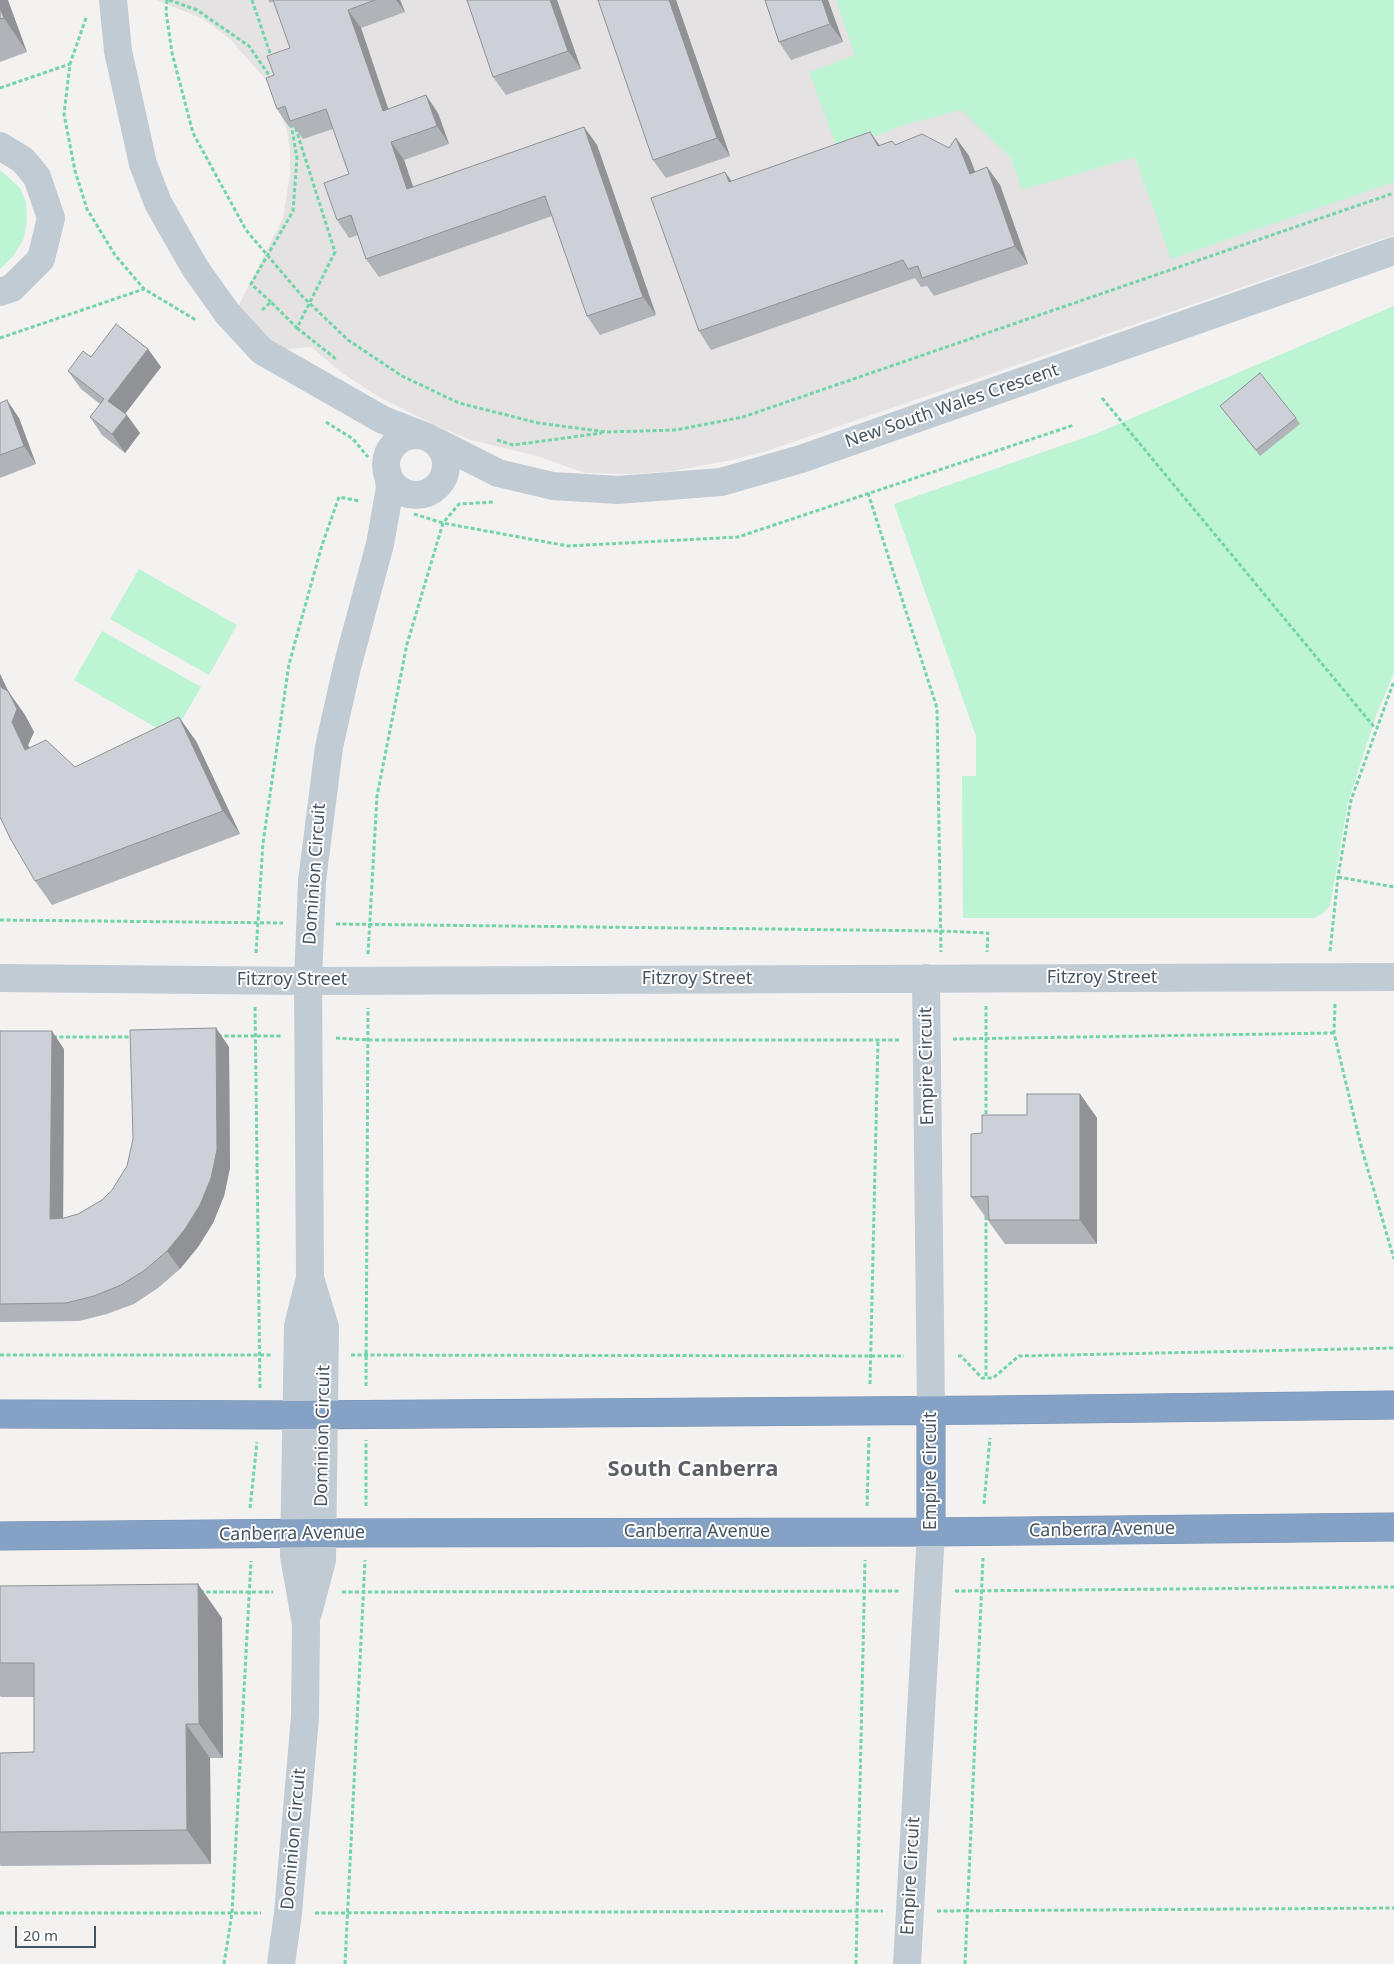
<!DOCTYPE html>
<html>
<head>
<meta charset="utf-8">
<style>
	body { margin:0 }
	#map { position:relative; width:1394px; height:1964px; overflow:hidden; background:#f4f1f1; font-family:"Noto Sans",sans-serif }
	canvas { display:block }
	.scale { position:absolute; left:15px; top:1926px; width:81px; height:22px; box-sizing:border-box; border:2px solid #475461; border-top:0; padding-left:6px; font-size:15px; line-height:18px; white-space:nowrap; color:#475461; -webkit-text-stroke:4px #fff; paint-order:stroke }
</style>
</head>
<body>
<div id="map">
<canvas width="1394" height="1964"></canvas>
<div class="scale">20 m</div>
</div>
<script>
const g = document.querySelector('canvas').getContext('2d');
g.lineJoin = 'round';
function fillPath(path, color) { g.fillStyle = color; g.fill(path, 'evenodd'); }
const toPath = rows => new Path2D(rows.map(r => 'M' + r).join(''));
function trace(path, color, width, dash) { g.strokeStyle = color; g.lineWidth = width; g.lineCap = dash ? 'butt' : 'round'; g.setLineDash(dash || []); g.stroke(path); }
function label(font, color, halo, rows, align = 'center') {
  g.font = font + ' "Noto Sans",sans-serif'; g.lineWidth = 4; g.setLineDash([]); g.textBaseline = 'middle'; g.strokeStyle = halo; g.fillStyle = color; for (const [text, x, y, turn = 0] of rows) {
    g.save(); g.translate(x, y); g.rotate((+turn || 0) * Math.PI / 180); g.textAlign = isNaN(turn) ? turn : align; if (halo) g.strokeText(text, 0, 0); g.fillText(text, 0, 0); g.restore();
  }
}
const education = toPath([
	[157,0,1394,0,1394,235,764,452,732,460,673,471,633,474,585,473,537,456,471,440,432,424,374,394,342,373,311,347,276,350,237,309,283,218,290,173,290,150,286,128,267,81,230,39,203,19]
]);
const green = toPath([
	[836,0,1394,0,1394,182,1171,259,1135,157,1022,190,1011,158,961,110,907,124,838,150,809,72,855,55],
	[0,170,20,188,26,202,27,220,24,238,14,255,0,269],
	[1394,306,1394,673,1376,716,1348,802,1330,906,1322,914,1314,918,963,918,962,776,976,776,976,736,894,504,1095,434],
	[139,569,237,625,209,675,110,619],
	[102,631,201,687,172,737,74,680]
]);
const path = toPath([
	[167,0,166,12,172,53,193,133,246,230,302,296,348,340,402,376,459,403,538,423,607,432,676,430,743,417,1394,193],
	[169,0,197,10,249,46,271,78],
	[252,0,272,59],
	[86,18,70,64,64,114,75,171,87,209,115,255,144,289,196,320],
	[0,88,70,64],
	[271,302,251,284,293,211,297,158,291,124],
	[262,310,271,302,297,328,335,252,295,126],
	[297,328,336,359],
	[0,338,144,289],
	[1102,398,1375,728],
	[326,422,353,439,368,457],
	[497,440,513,445,602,433],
	[868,493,937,708,941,952],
	[414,514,443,523,568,546,738,537,1074,425],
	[1338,877,1394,887],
	[0,920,283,923],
	[336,924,940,931,988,933,987,952],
	[1330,951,1338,877,1351,800,1394,681],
	[256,953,263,843,289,664,322,545,339,497,359,501],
	[368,954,377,796,407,644,443,523,459,504,493,502],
	[1335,1004,1334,1033,1361,1146,1394,1259],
	[986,1006,986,1117],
	[255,1007,260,1388],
	[218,1036,282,1036],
	[53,1037,132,1037],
	[336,1038,368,1040,899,1040],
	[953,1039,1334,1033],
	[986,1216,986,1378],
	[0,1355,272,1355],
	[351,1355,904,1356],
	[958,1356,961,1356,982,1378,993,1378,1019,1356,1394,1348],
	[870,1384,878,1040],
	[366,1386,368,1008],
	[984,1504,990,1438],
	[366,1506,366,1440],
	[867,1506,869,1437],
	[250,1508,257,1442],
	[955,1591,1394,1587],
	[200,1592,273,1592],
	[342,1592,901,1591],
	[937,1911,1394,1908],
	[0,1913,261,1913],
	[315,1913,883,1911],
	[224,1964,232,1913,251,1561],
	[345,1964,365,1560],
	[856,1964,865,1560],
	[965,1964,983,1558]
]);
const minor = toPath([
	[113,0,118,51,143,164,158,203,195,268,227,313,262,351,383,420,422,435],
	[0,146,23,160,37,177,51,218,41,259,12,288,0,292],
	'386 465a30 30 0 1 1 60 0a30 30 0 1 1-60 0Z',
	[435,441,498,473,553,486,618,490,721,482,801,459,1394,251],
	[0,978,308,981,1394,977],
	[926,978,931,1411],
	[308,1613,322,1560,325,1327,310,1278],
	[281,1964,288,1913,305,1717,306,1624,294,1556,298,1326,310,1278,308,981,312,881,329,747,347,667,380,544,390,488,388,474],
	[907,1964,931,1532]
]);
const highway = toPath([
	[0,1414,297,1415,992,1410,1394,1405],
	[931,1532,931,1411],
	[0,1536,322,1533,931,1532,1394,1527]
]);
const wall = toPath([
	[0,0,27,52,0,62],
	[268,0,400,0,405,12,361,28,388,108,438,113,449,144,404,160,413,187,584,127,597,145,656,315,600,335,587,316,552,216,379,277,366,259,358,235,349,238,337,220,349,174,333,129,303,139,293,126,289,127,277,109,274,75,290,48,274,1,270,3],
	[557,0,581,69,506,95,493,77],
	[598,0,676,0,730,156,666,178,653,160],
	[765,0,828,0,843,42,791,60,779,42],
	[870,132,880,146,895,145,949,148,956,138,969,156,975,172,987,167,1000,185,1028,264,934,296,927,286,921,287,915,278,711,350,699,331,732,181],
	[148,349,161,367,125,414,140,433,125,453,102,435,90,417,100,404,81,389,68,371,91,357],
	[0,403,19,418,36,464,0,478],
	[1220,406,1296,418,1300,424,1260,456],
	[0,674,8,691,25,715,34,732,28,745,30,748,75,767,196,741,240,834,52,905,35,881,0,817],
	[216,1028,229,1047,230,1168,224,1196,213,1223,198,1247,180,1269,158,1288,134,1304,107,1314,79,1321,0,1322,0,1031,64,1049,63,1218,78,1214,102,1200,112,1190],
	[1080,1094,1097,1118,1097,1244,1005,1244,971,1197,982,1133],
	[0,1586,222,1618,223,1758,210,1758,211,1864,1,1866,0,1865,0,1753,34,1752,34,1697,1,1697,0,1696]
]);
const shadedWall = toPath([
	[0,0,8,0,27,52,4,18,0,8],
	[396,0,400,0,405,12],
	[550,0,557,0,581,69,568,51],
	[669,0,676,0,730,156,717,138],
	[822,0,828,0,843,42,830,24],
	[348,10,361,28,395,129,383,111],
	[426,95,438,113,449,144,437,126],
	[584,127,597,145,656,315,643,297],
	[870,132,883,150,878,146],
	[956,138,969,156,983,192,970,174],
	[391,142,404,160,420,207,407,189],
	[987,167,1000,185,1028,264,1015,246],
	[725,172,738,190,729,182],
	[148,349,161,367,121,419,108,401],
	[7,400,19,418,36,464,24,446],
	[127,415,140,433,125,453,112,434],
	[0,674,17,709,8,691,25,715,34,732,28,745,42,774,25,750,12,722,0,684],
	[179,717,196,741,240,834,223,811],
	[216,1028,229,1047,230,1168,224,1196,213,1223,198,1247,180,1269,167,1251],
	[52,1031,64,1049,63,1237,50,1219],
	[1080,1094,1097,1118,1097,1244,1080,1220],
	[198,1584,222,1618,223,1758,199,1724],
	[186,1724,210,1758,211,1864,187,1830]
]);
const building = toPath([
	[273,0,375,0,348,10,383,111,426,95,437,126,391,142,407,189,584,127,643,297,587,316,545,196,366,259,351,215,337,220,324,183,349,174,326,109,290,121,285,106,277,109,266,78,274,75,267,56,290,48,273,0],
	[467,0,550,0,568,51,493,77,467,0],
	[598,0,669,0,717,138,653,160,598,0],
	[765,0,822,0,830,24,779,42,765,0],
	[0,8,4,18,0,19,0,8],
	[870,132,878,146,892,141,895,145,922,134,949,148,956,138,970,174,987,167,1015,246,922,278,918,266,908,269,903,260,699,331,651,198,725,172,729,182,870,132],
	[116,324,148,349,108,401,127,415,112,434,90,417,104,399,68,371,83,351,91,357,116,324],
	[1260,373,1296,418,1256,450,1220,406,1260,373],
	[7,400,24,446,0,455,0,403,7,400],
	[0,684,2,688,8,691,17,709,12,722,25,750,46,740,75,767,179,717,223,811,35,881,10,838,0,817,0,684],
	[216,1028,217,1150,211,1178,200,1205,185,1229,167,1251,145,1270,121,1285,94,1296,66,1303,0,1304,0,1031,52,1031,50,1219,64,1218,78,1214,102,1200,112,1190,127,1166,133,1139,130,1030,216,1028],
	[1027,1094,1080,1094,1080,1220,989,1220,988,1196,971,1197,971,1134,982,1133,982,1115,1027,1115,1027,1094],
	[198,1584,199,1724,186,1724,187,1830,0,1832,0,1753,34,1752,34,1663,0,1663,0,1586,198,1584]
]);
const streetNames = [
	["New South Wales Crescent",952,406,-19],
	["Dominion Circuit",315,874,-86],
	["Fitzroy Street",1102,978],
	["Fitzroy Street",697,979],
	["Fitzroy Street",292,980],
	["Empire Circuit",927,1066,-91],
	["Dominion Circuit",323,1436,-89],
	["Empire Circuit",931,1471,-90],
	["Canberra Avenue",1102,1530,-1],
	["Canberra Avenue",697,1532],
	["Canberra Avenue",292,1534,-1],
	["Dominion Circuit",294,1839,-85],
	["Empire Circuit",911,1876,-87]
];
const districtNames = [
	["South Canberra",693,1470]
];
fillPath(education, '#e5e2e3');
fillPath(green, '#bdf4d4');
trace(highway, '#708cb0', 29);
trace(path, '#71d5a7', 3, [4, 2.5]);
trace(minor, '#c1cbd4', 28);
trace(highway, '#85a2c4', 28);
fillPath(wall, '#b0b3b8');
fillPath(shadedWall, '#909296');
fillPath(building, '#cdd0d6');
trace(building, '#909296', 1);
label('18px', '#475461', '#fff', streetNames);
label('bold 22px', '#5d6167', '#fff', districtNames);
</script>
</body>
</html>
